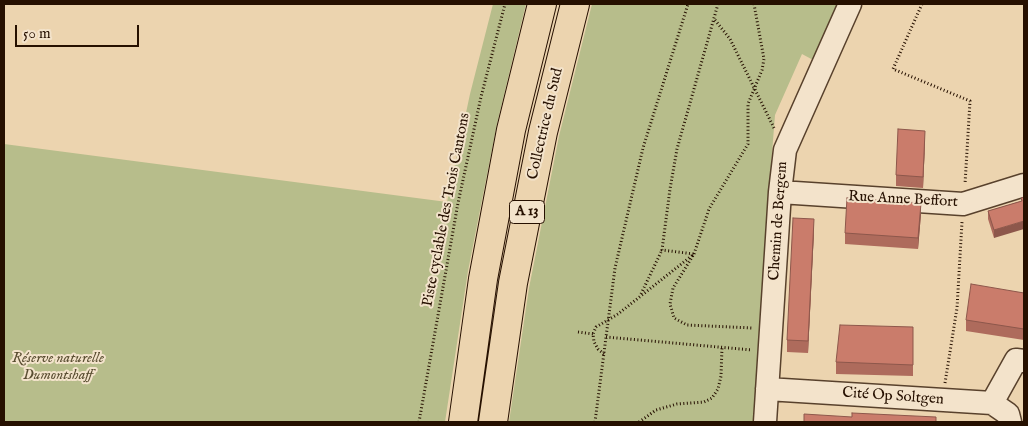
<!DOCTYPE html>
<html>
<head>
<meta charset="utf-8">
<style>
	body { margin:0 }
	#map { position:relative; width:1028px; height:426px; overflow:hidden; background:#ecd4af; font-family:"IM FELL English",serif }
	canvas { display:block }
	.frame { position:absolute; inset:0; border:5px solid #261000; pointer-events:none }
	.scale { position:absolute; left:15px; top:25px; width:124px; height:22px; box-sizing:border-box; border:2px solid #261000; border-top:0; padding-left:6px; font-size:15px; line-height:18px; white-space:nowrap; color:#261000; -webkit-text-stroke:4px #f3e3cb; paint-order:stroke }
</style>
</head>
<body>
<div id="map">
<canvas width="1028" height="426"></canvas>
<div class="frame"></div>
<div class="scale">50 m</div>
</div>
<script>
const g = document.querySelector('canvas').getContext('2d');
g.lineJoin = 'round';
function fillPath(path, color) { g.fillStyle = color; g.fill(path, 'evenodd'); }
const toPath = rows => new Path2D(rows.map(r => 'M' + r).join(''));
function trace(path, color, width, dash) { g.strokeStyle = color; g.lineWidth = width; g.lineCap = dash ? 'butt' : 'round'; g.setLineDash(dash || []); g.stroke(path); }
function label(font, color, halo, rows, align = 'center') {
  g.font = font + ' "IM FELL English",serif'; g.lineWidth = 4; g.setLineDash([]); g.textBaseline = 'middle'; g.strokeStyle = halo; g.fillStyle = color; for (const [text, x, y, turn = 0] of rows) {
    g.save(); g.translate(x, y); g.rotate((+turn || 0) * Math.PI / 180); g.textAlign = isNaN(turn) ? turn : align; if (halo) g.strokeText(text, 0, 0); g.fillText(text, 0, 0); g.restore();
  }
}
const green = toPath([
	[493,4,526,4,497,124,468,271,445,422,4,422,4,144,447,202,470,94],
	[592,4,840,4,815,61,802,54,775,115,771,166,765,422,509,422,529,288,559,136]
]);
const path = toPath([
	[718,4,677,149,670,189,662,250,694,254,673,288,670,304,674,318,687,325,753,328],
	[922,4,893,69,970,101,965,184],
	[715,20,730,39,774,128],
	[641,294,662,250],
	[578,332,593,334],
	[606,337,752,350],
	[604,354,598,349,594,342,593,334,596,327,618,314,694,254,709,209,748,144,748,104,762,70,764,59,754,4],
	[945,383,957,308,962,222],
	[419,422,458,203,481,97,505,4],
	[595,422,615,268,643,148,688,4],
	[639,422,656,410,677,404,704,402,712,398,718,389,721,376,722,347]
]);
const minor = toPath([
	[780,192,963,204,1024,185],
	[767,389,992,403,1008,414,1010,422],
	[992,403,1016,360,1024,361],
	[765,422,780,192,785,150,850,4]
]);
const highway = toPath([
	[463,422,483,279,511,130,542,4],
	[493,422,513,283,543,132,575,4]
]);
const wall = toPath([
	[925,142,923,188,896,186,896,175],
	[1024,197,994,238,988,219,988,211,1021,201,1021,198],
	[921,214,918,249,845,244,845,233],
	[814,231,808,353,787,352,787,340],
	[1024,293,1024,340,966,331,966,320],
	[913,327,913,376,836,374,836,362]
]);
const shadedWall = toPath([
	[925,131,925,142,923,188,923,177],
	[921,203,921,214,918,249,918,238],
	[814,219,814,231,808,353,808,341],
	[1024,221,1024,229,994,238,994,230]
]);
const building = toPath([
	[898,129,925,131,923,177,896,175,898,129],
	[1024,197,1024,221,994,230,988,211,1022,201,1021,198,1024,197],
	[847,198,921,203,918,238,845,233,847,198],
	[793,218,814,219,808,341,787,340,793,218],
	[971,284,1024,293,1024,329,966,320,971,284],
	[840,325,913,327,913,365,836,362,840,325],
	[852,413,936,417,936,422,804,422,804,414,852,417,852,413]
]);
const shields = [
	[527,212,35]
];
const shieldNames = [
	["A 13",527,212]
];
const streetNames = [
	["Collectrice du Sud",546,124,-77],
	["Rue Anne Beffort",903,200,3],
	["Piste cyclable des Trois Cantons",447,210,-79],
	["Chemin de Bergem",779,221,-86],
	["Cité Op Soltgen",893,397,4]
];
const parkNames = [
	["Réserve naturelle",58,359],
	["Dumontshaff",58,376]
];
fillPath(green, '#b7bd8b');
trace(minor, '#58412c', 25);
trace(highway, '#261000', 30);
trace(path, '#261000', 3, [1, 2.5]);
trace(minor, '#f3e3cb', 22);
trace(highway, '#ecd4af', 28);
fillPath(wall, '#ae6b5c');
fillPath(shadedWall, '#8d574b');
fillPath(building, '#ca7c6b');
trace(building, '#8d574b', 1);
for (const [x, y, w] of shields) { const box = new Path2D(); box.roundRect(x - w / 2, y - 11.5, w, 23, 4); g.fillStyle = '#f3e3cb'; g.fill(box); trace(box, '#261000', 1); }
label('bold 14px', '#261000', null, shieldNames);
label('15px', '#261000', '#f3e3cb', streetNames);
label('italic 15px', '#594d31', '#f3e3cb', parkNames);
</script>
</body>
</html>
